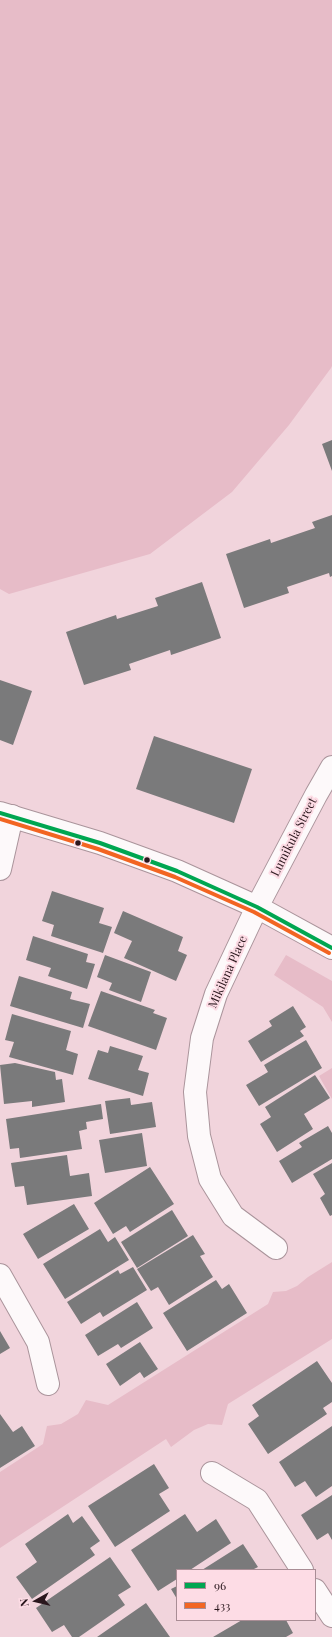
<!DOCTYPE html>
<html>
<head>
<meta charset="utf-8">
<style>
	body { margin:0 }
	#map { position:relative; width:332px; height:1637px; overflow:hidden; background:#f1d4dc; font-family:"Playfair Display",serif }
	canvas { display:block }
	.legend { position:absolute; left:176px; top:1569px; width:140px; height:52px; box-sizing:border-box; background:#fddce5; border:1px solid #a98d95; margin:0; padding:5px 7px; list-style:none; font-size:12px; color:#2a171d }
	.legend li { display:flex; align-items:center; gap:8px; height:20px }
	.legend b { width:20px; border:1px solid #a98d95 }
	.north { position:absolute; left:16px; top:1581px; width:40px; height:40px; -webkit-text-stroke:3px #fddce5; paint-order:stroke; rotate:262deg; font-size:11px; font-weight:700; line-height:16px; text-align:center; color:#2a171d }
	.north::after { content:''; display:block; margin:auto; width:14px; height:18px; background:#2a171d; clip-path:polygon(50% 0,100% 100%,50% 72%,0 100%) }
</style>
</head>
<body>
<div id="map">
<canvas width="332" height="1637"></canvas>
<ul class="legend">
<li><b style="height:5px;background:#00a651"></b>96</li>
<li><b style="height:5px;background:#f26522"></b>433</li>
</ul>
<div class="north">N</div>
</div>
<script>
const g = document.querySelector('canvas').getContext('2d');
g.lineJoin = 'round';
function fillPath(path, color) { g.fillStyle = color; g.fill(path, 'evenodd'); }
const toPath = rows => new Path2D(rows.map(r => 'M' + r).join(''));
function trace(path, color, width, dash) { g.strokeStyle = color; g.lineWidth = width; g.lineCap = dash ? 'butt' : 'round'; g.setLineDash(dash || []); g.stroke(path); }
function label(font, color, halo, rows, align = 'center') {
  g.font = font + ' "Playfair Display",serif'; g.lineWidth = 4; g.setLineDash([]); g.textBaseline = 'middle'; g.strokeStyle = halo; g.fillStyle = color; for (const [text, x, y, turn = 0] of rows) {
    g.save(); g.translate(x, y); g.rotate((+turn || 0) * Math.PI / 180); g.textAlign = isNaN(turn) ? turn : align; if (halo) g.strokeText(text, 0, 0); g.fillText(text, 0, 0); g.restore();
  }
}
const green = toPath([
	[0,0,332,0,332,366,331,368,289,425,232,492,150,554,9,594,0,589],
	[286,955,332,981,332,1022,323,1007,274,975],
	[332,1068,332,1099,319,1076],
	[332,1262,332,1339,228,1404,222,1425,208,1424,194,1430,171,1447,166,1439,0,1548,0,1472,43,1444,47,1426,61,1424,78,1414,86,1400,108,1405,268,1304,273,1292,286,1291,297,1286,308,1277]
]);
const building = toPath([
	[332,440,332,471,322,444],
	[332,515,332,576,330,577,329,573,287,587,289,593,244,608,226,554,270,539,271,543,315,528,312,522],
	[202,582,221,638,171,655,170,650,129,664,131,670,84,685,66,632,116,615,117,619,158,606,155,598],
	[0,680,32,691,13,745,0,740],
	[154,736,252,769,234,823,136,789],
	[52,891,104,908,99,923,112,927,103,953,51,936,54,925,42,921],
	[123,911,183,937,178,951,187,955,176,981,124,958,132,941,114,933],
	[33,936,88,954,86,962,95,964,87,989,48,976,51,968,26,960],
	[105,955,151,972,141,1002,109,990,112,983,97,977],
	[19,976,72,992,70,999,90,1004,83,1028,10,1006],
	[101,991,155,1010,153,1013,167,1018,156,1050,88,1026],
	[293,1006,306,1027,300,1031,304,1036,261,1062,248,1041,272,1026,269,1021],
	[12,1014,71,1031,66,1050,78,1054,73,1075,9,1057,14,1042,5,1040],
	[306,1040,322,1068,259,1106,246,1085,268,1072,264,1065],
	[110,1046,143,1056,138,1070,149,1073,143,1096,88,1079,98,1050,108,1053],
	[15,1063,55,1072,56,1080,62,1079,65,1102,32,1107,32,1101,4,1104,0,1065],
	[315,1075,330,1098,304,1114,313,1129,277,1152,260,1124,271,1117,265,1107],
	[130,1098,131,1105,152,1102,156,1127,110,1134,105,1101],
	[101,1104,103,1119,86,1122,87,1129,79,1131,82,1149,20,1158,19,1148,10,1149,6,1119],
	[328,1126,332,1133,332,1159,292,1183,279,1161,302,1147,299,1143],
	[142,1133,147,1166,105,1173,99,1140],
	[67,1155,70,1176,89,1173,92,1196,27,1205,24,1186,15,1187,11,1163],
	[332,1163,332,1215,330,1216,320,1198,325,1194,313,1174],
	[150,1167,174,1204,130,1232,126,1226,113,1234,94,1203],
	[74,1204,89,1229,38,1259,23,1234],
	[172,1210,188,1236,137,1268,121,1242],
	[100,1229,108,1242,115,1237,129,1260,65,1299,43,1264],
	[193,1235,205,1254,200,1256,213,1277,169,1305,158,1287,151,1291,137,1269],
	[133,1267,147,1290,103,1317,100,1312,81,1324,67,1302,118,1270,120,1274],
	[216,1280,222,1289,229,1284,247,1313,187,1351,163,1313],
	[137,1302,153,1328,121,1348,118,1344,98,1356,85,1335],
	[0,1331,10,1348,0,1354],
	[140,1342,158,1369,144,1378,140,1372,120,1386,106,1364],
	[317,1361,332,1383,332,1402,323,1408,327,1414,268,1454,248,1424,259,1416,252,1405],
	[0,1414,13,1432,22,1426,35,1446,0,1468],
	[332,1426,332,1486,316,1497,305,1481,295,1487,279,1462],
	[154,1464,169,1488,159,1494,170,1511,115,1547,88,1506],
	[332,1495,332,1540,328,1533,317,1540,301,1515],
	[68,1514,73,1523,82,1516,100,1541,90,1548,95,1555,32,1599,16,1577,37,1562,25,1544],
	[185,1514,197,1532,216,1519,231,1543,190,1570,177,1570,177,1579,158,1591,131,1550],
	[243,1544,258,1567,252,1570,202,1570],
	[110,1557,131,1587,118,1595,125,1605,79,1637,72,1637,64,1625,52,1632,36,1608],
	[177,1586,177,1599,171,1589],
	[146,1603,170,1637,97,1637],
	[242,1620,286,1620,293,1633,286,1637,213,1637]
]);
const minor = toPath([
	[0,869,12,816],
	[276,1248,233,1216,210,1179,199,1136,195,1092,202,1038,216,994,257,907,316,795,332,767],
	[0,1275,38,1342,48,1384],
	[212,1473,257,1500,302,1570],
	[315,1590,332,1616]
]);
const tertiary = toPath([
	[0,813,100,843,177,871,257,907,332,948]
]);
const bus1 = toPath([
	[0,813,100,843,177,871,257,907,332,948]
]);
const bus2 = toPath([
	[0,819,98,849,175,877,254,912,329,953]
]);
const markers = [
	[78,843,3.5,"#2a171d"],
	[147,860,3.5,"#2a171d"]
];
const streetNames = [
	["Lumikula Street",294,837,-63],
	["Mikilana Place",228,972,-66]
];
fillPath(green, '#e7bcc8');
fillPath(building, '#7a7a7b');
trace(minor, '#aa949b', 24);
trace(tertiary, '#aa949b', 24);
trace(minor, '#fdf9fa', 22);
trace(tertiary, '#fdf9fa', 22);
trace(bus1, '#00a651', 4);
trace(bus2, '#f26522', 4);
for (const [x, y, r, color] of markers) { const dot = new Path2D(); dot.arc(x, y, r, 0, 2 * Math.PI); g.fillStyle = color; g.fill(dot); trace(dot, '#fddce5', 1.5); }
label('12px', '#2a171d', '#fddce5', streetNames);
</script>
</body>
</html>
